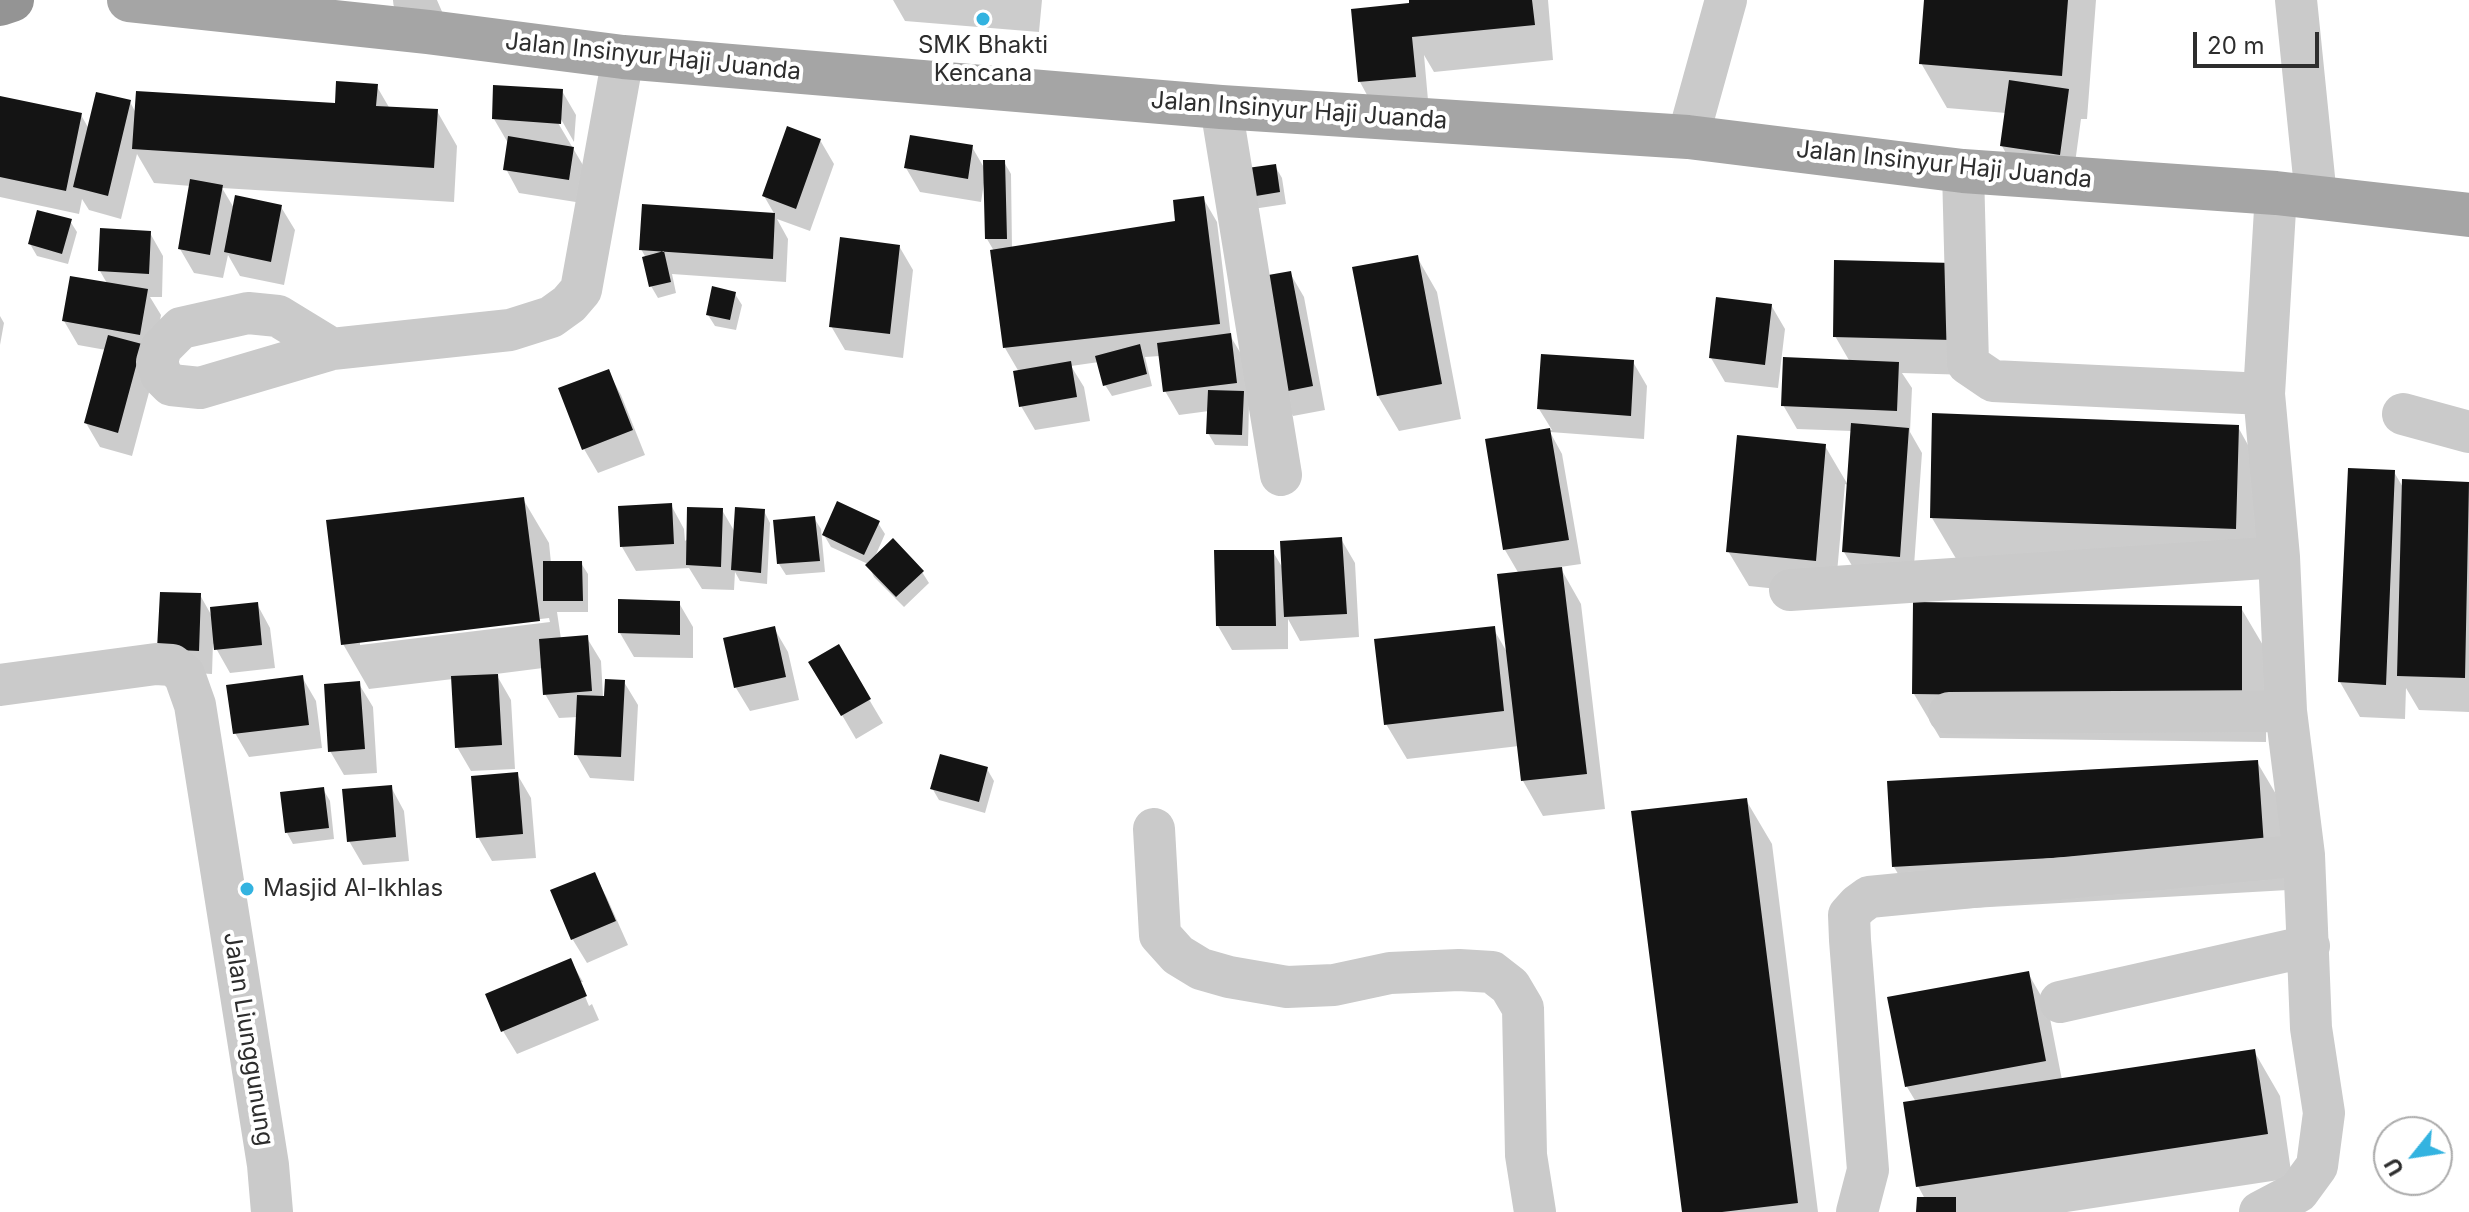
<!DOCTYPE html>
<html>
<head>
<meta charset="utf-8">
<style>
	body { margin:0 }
	#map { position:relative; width:2469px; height:1212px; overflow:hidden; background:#fff; font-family:Inter,sans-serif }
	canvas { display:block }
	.north { position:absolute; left:2373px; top:1116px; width:80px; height:80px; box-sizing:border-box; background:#fff; border:2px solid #ababab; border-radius:50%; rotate:240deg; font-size:22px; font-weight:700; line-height:32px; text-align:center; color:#2d2d2d }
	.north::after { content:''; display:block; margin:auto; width:28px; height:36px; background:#33b3e0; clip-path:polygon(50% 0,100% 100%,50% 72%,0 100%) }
	.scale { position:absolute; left:2193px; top:32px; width:126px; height:36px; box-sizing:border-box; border:4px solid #2d2d2d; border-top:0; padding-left:10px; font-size:24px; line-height:28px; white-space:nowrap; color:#2d2d2d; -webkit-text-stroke:6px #fff; paint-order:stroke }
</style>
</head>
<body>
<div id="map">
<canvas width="2469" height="1212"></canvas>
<div class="north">U</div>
<div class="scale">20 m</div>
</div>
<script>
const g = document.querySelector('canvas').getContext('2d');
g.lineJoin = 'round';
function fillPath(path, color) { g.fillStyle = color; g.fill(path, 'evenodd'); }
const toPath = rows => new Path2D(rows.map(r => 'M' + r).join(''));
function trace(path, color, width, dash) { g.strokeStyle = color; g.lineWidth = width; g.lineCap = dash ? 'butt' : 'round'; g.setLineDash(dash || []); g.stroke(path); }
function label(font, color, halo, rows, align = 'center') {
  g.font = font + ' Inter,sans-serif'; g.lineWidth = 8; g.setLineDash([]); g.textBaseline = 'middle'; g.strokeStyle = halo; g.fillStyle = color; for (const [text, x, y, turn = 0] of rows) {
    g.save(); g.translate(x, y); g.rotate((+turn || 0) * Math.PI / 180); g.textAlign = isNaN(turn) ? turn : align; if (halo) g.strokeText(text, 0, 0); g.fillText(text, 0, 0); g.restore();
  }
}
const shadow = toPath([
	[893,0,1042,0,1039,32,905,21],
	[1410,0,1548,0,1553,60,1434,72,1424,55,1428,100,1373,106,1360,82,1411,5],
	[1926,0,2096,0,2087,119,2081,119,2073,178,2015,170,2002,146,2006,113,1947,108,1921,63],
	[376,85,390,109,437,111,457,146,454,202,222,188,234,208,281,207,295,230,284,285,240,276,228,255,223,278,194,273,180,249,191,186,154,183,137,154,121,219,89,210,82,199,79,214,0,197,0,98,81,115,89,129,130,102,136,113,337,105],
	[562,91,576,115,574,142,558,114,554,116,587,172,582,203,519,193,506,169,508,143,494,119],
	[820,140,834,164,810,231,777,219,788,239,786,282,672,274,676,293,658,298,651,286,646,258,641,249,775,215,764,196],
	[972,147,986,171,1004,162,1011,174,1012,248,1178,223,1203,198,1217,222,1231,337,1244,359,1249,404,1248,446,1215,445,1208,433,1209,411,1179,415,1165,391,1160,356,1145,357,1152,386,1112,396,1105,385,1099,362,1071,366,1084,387,1090,421,1035,430,1021,406,1019,372,1005,348,994,251,987,239,984,183,981,202,920,192,906,168],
	[1275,166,1282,178,1286,204,1246,210],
	[70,221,77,232,68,264,37,256,30,244],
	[150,233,163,256,162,297,150,297,161,315,153,358,155,370,132,456,100,447,86,423,106,350,78,345,64,321,108,285,100,271],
	[899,246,913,270,903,358,845,350,831,326],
	[1417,257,1437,292,1461,419,1399,431,1378,396],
	[1952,265,1971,375,1902,373,1912,388,1910,432,1922,453,1913,580,1858,576,1844,552,1852,431,1797,429,1783,405,1850,362,1835,336],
	[1290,273,1304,297,1325,410,1293,416,1280,392],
	[735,294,742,305,736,330,715,326,708,315],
	[1771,305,1785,329,1778,388,1725,382,1711,358],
	[0,316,4,323,0,345],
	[1633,362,1647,386,1644,439,1550,432,1562,454,1581,564,1560,567,1581,604,1605,809,1543,816,1523,781,1519,746,1407,759,1386,724,1493,628,1508,654,1519,574,1505,550,1487,440,1552,430,1539,409],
	[608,371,621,395,645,455,598,473,584,449,560,390],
	[2238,427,2263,472,2261,573,1958,562,1932,518],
	[1825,446,1848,485,1845,484,1835,595,1749,586,1728,551],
	[2394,472,2404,489,2469,485,2469,712,2419,710,2406,688,2405,719,2360,717,2340,682],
	[523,499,549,543,551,563,581,563,588,574,588,612,557,612,561,639,587,638,601,661,603,697,624,682,638,705,634,781,590,778,576,754,578,717,559,718,545,694,543,668,496,674,511,700,515,769,471,771,457,747,453,679,369,689,343,644],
	[549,618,550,622,360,645,360,641],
	[671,505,684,529,685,541,722,510,736,534,764,511,770,523,767,584,740,581,735,572,734,590,702,589,689,568,636,571,622,547],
	[814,518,821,529,825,572,786,575,779,564],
	[878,523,885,534,874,559,922,572,929,583,904,607,874,577,868,564,831,547,824,535],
	[1341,539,1355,563,1359,637,1300,641,1288,619,1288,649,1232,650,1218,626,1273,552,1284,570],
	[200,595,213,618,257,604,270,628,275,668,230,673,213,643,212,674,173,672],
	[679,603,693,627,693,658,634,657,620,633],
	[2241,608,2267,652,2266,742,1940,738,1914,694],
	[774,628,788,652,799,700,750,711,736,688],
	[838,647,883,723,856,739,811,662],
	[302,677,316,701,322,748,249,757,235,733],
	[359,684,373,707,377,773,344,775,330,751],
	[2257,762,2283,806,2288,890,1920,911,1894,867],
	[987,769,994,781,985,813,939,800,932,788],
	[517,774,531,798,536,858,492,861,478,837],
	[391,787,404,811,409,861,363,865,349,841],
	[323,789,330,801,334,839,293,844,287,833],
	[1746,800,1772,844,1818,1212,1684,1212],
	[594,874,607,898,628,945,587,963,573,940,553,891],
	[570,960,583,982,579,982,589,1006,592,1004,599,1020,517,1054,503,1031],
	[2028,973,2048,1008,2062,1080,2254,1051,2280,1096,2292,1178,2067,1212,1918,1212,1925,1199,1918,1186,1916,1102,1907,1087,1890,999]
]);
const building = toPath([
	[1409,0,1532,0,1535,25,1412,37,1416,77,1358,82,1351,9,1409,3],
	[1924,0,2068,0,2062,76,1919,64],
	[2009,80,2069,89,2060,155,2000,146],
	[336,81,378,84,376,106,438,109,434,168,132,149,136,91,335,103],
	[493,85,563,89,561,124,492,119],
	[96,92,131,100,108,196,73,187],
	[0,96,82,113,66,191,0,177],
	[787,126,821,139,796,209,762,196],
	[910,135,973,145,968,179,904,168],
	[508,136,574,147,569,180,503,170],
	[983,160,1005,160,1007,239,985,239],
	[1276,164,1280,192,1238,199,1233,170],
	[190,179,223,185,210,255,178,249],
	[235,195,282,205,271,262,224,252],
	[1204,196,1220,324,1003,348,990,250,1175,221,1173,200],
	[642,204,775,213,773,259,639,250],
	[37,210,72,219,62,254,28,244],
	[100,228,151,231,149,274,98,271],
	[840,237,900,245,890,334,829,327],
	[664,251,671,282,649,287,642,257],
	[1418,255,1442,384,1377,396,1352,267],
	[1834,260,1953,263,1952,340,1833,337],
	[1291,271,1313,386,1278,393,1257,277],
	[70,276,148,289,140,335,62,321],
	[712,286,736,292,730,320,706,315],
	[1716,297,1772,304,1765,365,1709,358],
	[1231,333,1237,383,1163,392,1157,343],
	[108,335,142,344,118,433,84,423],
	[1140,344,1147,374,1103,386,1095,356],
	[1541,354,1634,360,1631,416,1537,409],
	[1783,357,1899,362,1897,411,1781,406],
	[1071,361,1077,397,1019,407,1013,371],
	[609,369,633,430,582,450,558,388],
	[1208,390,1244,391,1242,435,1206,434],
	[1932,413,2239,425,2236,529,1930,518],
	[1851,423,1909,428,1900,557,1842,552],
	[1550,428,1569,540,1503,550,1485,439],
	[1737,435,1826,444,1816,561,1726,552],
	[2348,468,2395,470,2386,685,2338,682],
	[2402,479,2469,482,2465,678,2397,676],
	[524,497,540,621,341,645,326,520],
	[837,501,880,521,864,555,822,535],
	[672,503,674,544,620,547,618,506],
	[687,507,723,508,721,567,686,565],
	[735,507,765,509,761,573,731,570],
	[815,516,820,561,777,564,773,520],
	[1342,537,1347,614,1284,617,1280,541],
	[893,538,924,571,896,597,865,565],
	[1214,550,1274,550,1276,626,1216,626],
	[543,561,582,561,583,601,543,601],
	[1562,567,1587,774,1521,781,1497,574],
	[160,592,201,593,199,651,157,649],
	[618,599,680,601,680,635,618,633],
	[258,602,262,645,214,650,210,607],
	[1913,602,2242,606,2242,698,1912,694],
	[775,626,786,677,734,688,723,638],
	[1495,626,1504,711,1384,725,1374,639],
	[588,635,592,691,543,695,539,639],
	[839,644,871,699,841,716,808,662],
	[498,674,502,745,455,748,451,676],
	[303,675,309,725,233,734,226,685],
	[605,679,625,680,621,757,574,755,577,695,604,696],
	[360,681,365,749,328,752,324,684],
	[940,754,988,767,979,802,930,789],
	[2258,760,2264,846,1892,867,1887,781],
	[518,772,523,834,476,838,471,776],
	[392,785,396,837,347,842,342,789],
	[324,787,329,828,285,833,280,792],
	[1747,798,1798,1203,1722,1212,1682,1212,1631,811],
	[595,872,616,921,571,940,550,890],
	[571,958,587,996,501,1032,485,994],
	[2029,971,2046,1061,1905,1087,1887,997],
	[2255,1049,2268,1134,1916,1187,1903,1102],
	[1917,1197,1956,1197,1956,1212,1916,1212]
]);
const minor = toPath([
	[414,0,428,32],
	[2296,0,2316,197],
	[1221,107,1281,475],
	[1688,137,1726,0],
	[1963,171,1968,364,1993,381,2264,394],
	[332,349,278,316,248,313,181,328,161,348,157,362,161,375,171,385,200,388,332,349,510,330,551,317,569,304,581,290,623,57],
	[2403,414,2469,432],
	[1790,590,2279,557],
	[0,685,156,664,172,665,184,674,195,705,268,1165,272,1212],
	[1949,713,2286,711],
	[1154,829,1160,935,1178,955,1201,969,1229,977,1287,987,1334,985,1390,973,1459,970,1492,972,1510,986,1523,1008,1526,1155,1535,1212],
	[2060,1002,2309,946],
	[1857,1212,1868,1170,1850,940,1849,915,1858,905,1869,897,2304,855,2286,711,2279,557,2264,394,2276,193],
	[2260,1212,2298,1192,2317,1166,2324,1113,2311,1028,2304,855]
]);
const major = toPath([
	[129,0,428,32,623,57,1221,107,1688,137,1963,171,2276,193,2469,215]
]);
const highway = toPath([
	[0,4,12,0]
]);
const markers = [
	[983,19,8,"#33b3e0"],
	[247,889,8,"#33b3e0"]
];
const poiNames = [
	["SMK Bhakti",983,46],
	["Kencana",983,74],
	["Masjid Al-Ikhlas",263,889,"left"]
];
const streetNames = [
	["Jalan Insinyur Haji Juanda",653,57,6],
	["Jalan Insinyur Haji Juanda",1299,111,4],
	["Jalan Insinyur Haji Juanda",1944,165,6],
	["Jalan Liunggunung",248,1039,81]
];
fillPath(shadow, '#0003');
fillPath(building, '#141414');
trace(minor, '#cacaca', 42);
trace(major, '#a5a5a5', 44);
trace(highway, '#949494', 44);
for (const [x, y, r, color] of markers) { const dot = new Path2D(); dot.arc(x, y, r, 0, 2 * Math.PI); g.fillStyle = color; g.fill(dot); trace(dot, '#fff', 3); }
label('24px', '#2d2d2d', '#fff', poiNames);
label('24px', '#2d2d2d', '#fff', streetNames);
</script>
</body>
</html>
